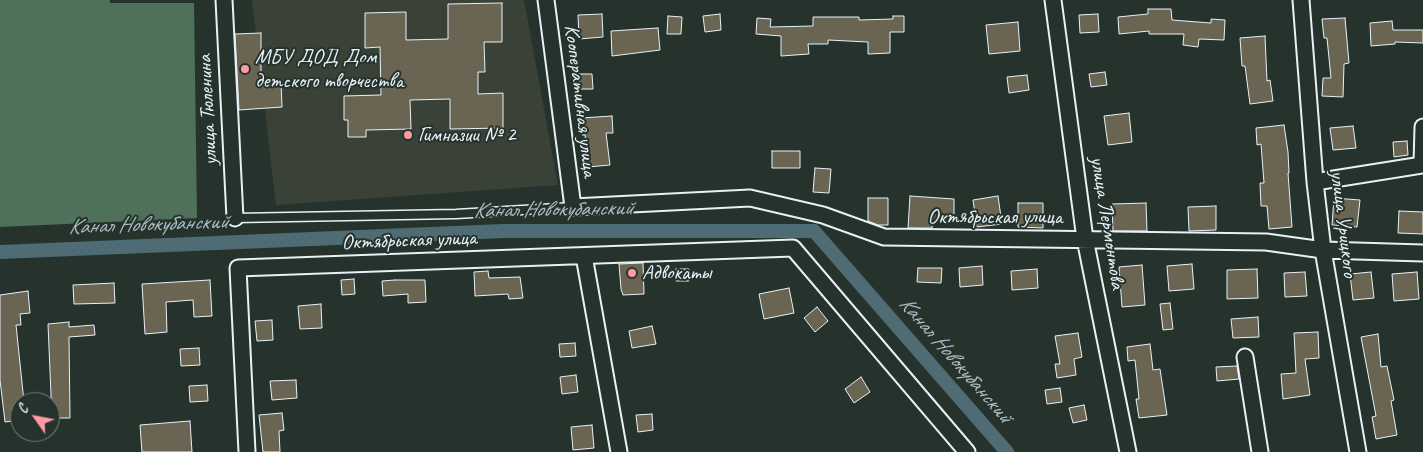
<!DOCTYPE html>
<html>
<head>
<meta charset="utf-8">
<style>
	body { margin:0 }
	#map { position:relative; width:1423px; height:452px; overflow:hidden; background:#26332d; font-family:Caveat,sans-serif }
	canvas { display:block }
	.north { position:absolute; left:10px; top:392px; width:50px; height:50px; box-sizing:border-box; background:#26332d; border:1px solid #747f7e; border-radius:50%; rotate:303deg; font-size:14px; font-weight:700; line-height:20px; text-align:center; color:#e8f1f8 }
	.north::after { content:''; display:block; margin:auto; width:18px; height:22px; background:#ff9aa2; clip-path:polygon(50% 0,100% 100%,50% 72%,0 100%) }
</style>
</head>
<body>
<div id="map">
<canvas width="1423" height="452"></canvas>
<div class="north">С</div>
</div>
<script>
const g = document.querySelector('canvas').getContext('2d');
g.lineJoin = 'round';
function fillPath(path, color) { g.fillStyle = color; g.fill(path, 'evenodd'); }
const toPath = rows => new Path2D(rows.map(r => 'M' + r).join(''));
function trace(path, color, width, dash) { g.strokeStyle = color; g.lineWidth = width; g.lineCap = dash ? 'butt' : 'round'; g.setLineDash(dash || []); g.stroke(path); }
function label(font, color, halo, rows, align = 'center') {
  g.font = font + ' Caveat,sans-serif'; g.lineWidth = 4; g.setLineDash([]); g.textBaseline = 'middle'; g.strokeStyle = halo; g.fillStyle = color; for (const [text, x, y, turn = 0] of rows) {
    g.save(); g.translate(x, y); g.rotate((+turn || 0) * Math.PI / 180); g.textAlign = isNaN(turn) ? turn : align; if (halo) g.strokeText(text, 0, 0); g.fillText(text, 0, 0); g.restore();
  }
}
const built = toPath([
	[252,0,524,0,558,185,276,205]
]);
const green = toPath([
	[0,0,110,0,110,3,194,3,197,218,0,227]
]);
const canal = toPath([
	[0,252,504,231,814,231,1007,452]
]);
const building = toPath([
	[502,3,502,42,484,42,485,72,478,72,478,94,503,93,503,128,450,129,450,99,410,100,411,129,366,130,366,137,348,137,348,120,344,120,344,96,381,95,380,47,365,48,365,13,406,12,406,40,448,39,448,4,502,3],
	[1148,9,1171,9,1172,20,1211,23,1211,19,1225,20,1224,40,1199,39,1198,47,1183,45,1184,34,1149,34,1149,31,1119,34,1118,17,1148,14,1148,9],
	[602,14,603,37,579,39,578,15,602,14],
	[720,14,721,30,705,32,703,16,720,14],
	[1098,14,1099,32,1080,33,1079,15,1098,14],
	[668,16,682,17,681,34,667,34,668,16],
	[893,16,904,16,904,32,890,32,890,53,868,54,868,42,828,40,828,44,808,44,809,54,781,56,781,36,756,34,757,18,771,19,770,27,813,26,813,17,859,17,859,20,893,19,893,16],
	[1345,18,1349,63,1344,64,1343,97,1322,96,1323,78,1331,78,1327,38,1324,38,1322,19,1345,18],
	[1392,21,1393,30,1423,30,1423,43,1395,42,1395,44,1371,46,1370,23,1392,21],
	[1018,22,1020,51,989,54,986,25,1018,22],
	[658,28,660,50,612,56,611,31,658,28],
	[261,33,261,86,281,83,282,107,239,110,235,34,261,33],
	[1265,36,1267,81,1270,80,1273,101,1250,104,1245,66,1242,66,1240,38,1265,36],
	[1105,72,1107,85,1091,87,1089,74,1105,72],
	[579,74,592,74,593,89,580,89,579,74],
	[1027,75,1029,90,1009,93,1007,77,1027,75],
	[1129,113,1132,142,1108,145,1104,116,1129,113],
	[612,116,613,133,606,133,610,165,588,167,585,135,582,135,581,118,612,116],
	[1284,125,1288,152,1289,173,1288,173,1292,227,1269,229,1267,206,1261,206,1260,183,1264,183,1261,144,1257,145,1256,128,1284,125],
	[1353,126,1356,148,1333,150,1330,128,1353,126],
	[1407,141,1408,155,1394,157,1393,142,1407,141],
	[772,151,800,151,800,168,772,168,772,151],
	[815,168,831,169,829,193,813,192,815,168],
	[910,196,954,199,954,221,933,221,932,228,908,228,910,196],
	[998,196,1002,224,977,227,973,200,998,196],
	[868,198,888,198,888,225,878,225,868,221,868,198],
	[1334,198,1360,200,1357,227,1332,225,1334,198],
	[1018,203,1043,203,1043,228,1018,227,1018,203],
	[1146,203,1147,231,1113,231,1112,204,1146,203],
	[1216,206,1216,230,1189,231,1188,207,1216,206],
	[1399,211,1423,212,1423,234,1398,233,1399,211],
	[643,263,644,294,623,295,621,289,619,264,643,263],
	[1192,264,1194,289,1169,291,1167,266,1192,264],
	[1142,265,1145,305,1122,307,1119,267,1142,265],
	[982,266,983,285,960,287,959,268,982,266],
	[918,268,942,268,941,283,917,282,918,268],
	[676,269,689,269,689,281,676,281,676,269],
	[1037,269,1038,288,1012,290,1011,271,1037,269],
	[1257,269,1258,298,1227,299,1227,270,1257,269],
	[488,271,489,278,520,277,523,298,509,299,508,294,475,296,474,272,488,271],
	[1305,272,1307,296,1285,297,1284,273,1305,272],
	[1371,272,1374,298,1353,300,1350,274,1371,272],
	[1417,272,1419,299,1394,301,1392,274,1417,272],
	[354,279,355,294,342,295,341,280,354,279],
	[210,280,212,316,194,317,193,300,166,302,167,332,145,334,142,284,210,280],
	[395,280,425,280,426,302,408,303,408,294,383,296,382,281,395,280],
	[114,283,115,303,74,304,73,285,114,283],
	[789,288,794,313,764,319,759,294,789,288],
	[28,291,30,313,20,314,21,325,16,325,24,402,20,402,20,420,5,422,0,380,0,295,28,291],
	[1170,303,1173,329,1163,330,1160,304,1170,303],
	[321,304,322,328,300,329,298,306,321,304],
	[817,307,828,321,815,332,804,318,817,307],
	[1258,317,1259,337,1233,338,1231,319,1258,317],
	[272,320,273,340,257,341,255,321,272,320],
	[69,322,69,327,94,325,95,335,69,337,70,418,52,418,48,324,69,322],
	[652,326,656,344,632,348,629,331,652,326],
	[1318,332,1319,358,1305,359,1310,395,1283,399,1281,374,1296,373,1294,333,1318,332],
	[1078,333,1082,357,1074,359,1076,375,1057,378,1055,364,1060,364,1055,336,1078,333],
	[1378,334,1381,367,1387,366,1394,400,1391,401,1397,435,1376,439,1372,417,1376,416,1361,337,1378,334],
	[575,343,576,356,560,357,559,344,575,343],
	[1150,344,1153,370,1160,369,1167,415,1139,418,1136,399,1139,399,1135,360,1128,361,1127,347,1150,344],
	[199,348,200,365,181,366,180,349,199,348],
	[1237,366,1239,379,1217,381,1216,367,1237,366],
	[576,375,578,392,562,394,560,377,576,375],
	[861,377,870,392,854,403,845,389,861,377],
	[296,380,297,398,272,400,270,381,296,380],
	[207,385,208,401,190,402,189,386,207,385],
	[1060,388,1062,402,1047,404,1045,390,1060,388],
	[1084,405,1087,420,1073,423,1069,408,1084,405],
	[282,413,284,430,279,431,280,452,263,452,259,415,282,413],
	[652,414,653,430,638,432,636,415,652,414],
	[190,421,192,452,142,452,140,425,190,421],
	[592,425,594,448,573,450,571,427,592,425]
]);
const lane = toPath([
	[235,218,456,214,573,207]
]);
const street = toPath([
	[224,0,235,218],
	[546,0,573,207,750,198,823,215,884,237,1266,242,1323,250,1423,253],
	[1053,0,1085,239,1128,452],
	[1301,0,1315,182,1323,250,1358,452],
	[1315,182,1422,165,1423,127],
	[584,256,619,452],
	[1245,357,1260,452],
	[247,452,238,268,793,248,967,452]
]);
const markers = [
	[245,69,5,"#ff9aa2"],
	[408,135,5,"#ff9aa2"],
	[632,273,5,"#ff9aa2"]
];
const poiNames = [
	["МБУ ДОД Дом",255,57],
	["детского творчества",255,81],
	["Гимназии № 2",418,135],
	["Адвокаты",642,273]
];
const streetNames = [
	["Кооперативная улица",580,101,83],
	["улица Тюленина",208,110,-93],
	["Октябрьская улица",995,217],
	["улица Лермонтова",1107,223,81],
	["улица Урицкого",1343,224,83],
	["Октябрьская улица",409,241,-2]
];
const waterNames = [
	["Канал Новокубанский",553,210,-1],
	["Канал Новокубанский",148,225,-2],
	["Канал Новокубанский",955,360,49]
];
fillPath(built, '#3a4238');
fillPath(green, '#4f7059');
trace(canal, '#4f6c75', 14);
fillPath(building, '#696552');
trace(building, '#e8f1f8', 1);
trace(lane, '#e8f1f8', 11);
trace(street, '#e8f1f8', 19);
trace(lane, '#26332d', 8);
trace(street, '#26332d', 15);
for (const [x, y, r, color] of markers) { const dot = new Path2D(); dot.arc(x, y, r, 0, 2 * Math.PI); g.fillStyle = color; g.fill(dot); trace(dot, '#26332d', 2); }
label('21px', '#e8f1f8', '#26332d', poiNames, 'left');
label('21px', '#e8f1f8', '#26332d', streetNames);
label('italic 22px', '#abbcc4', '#26332d', waterNames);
</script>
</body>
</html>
